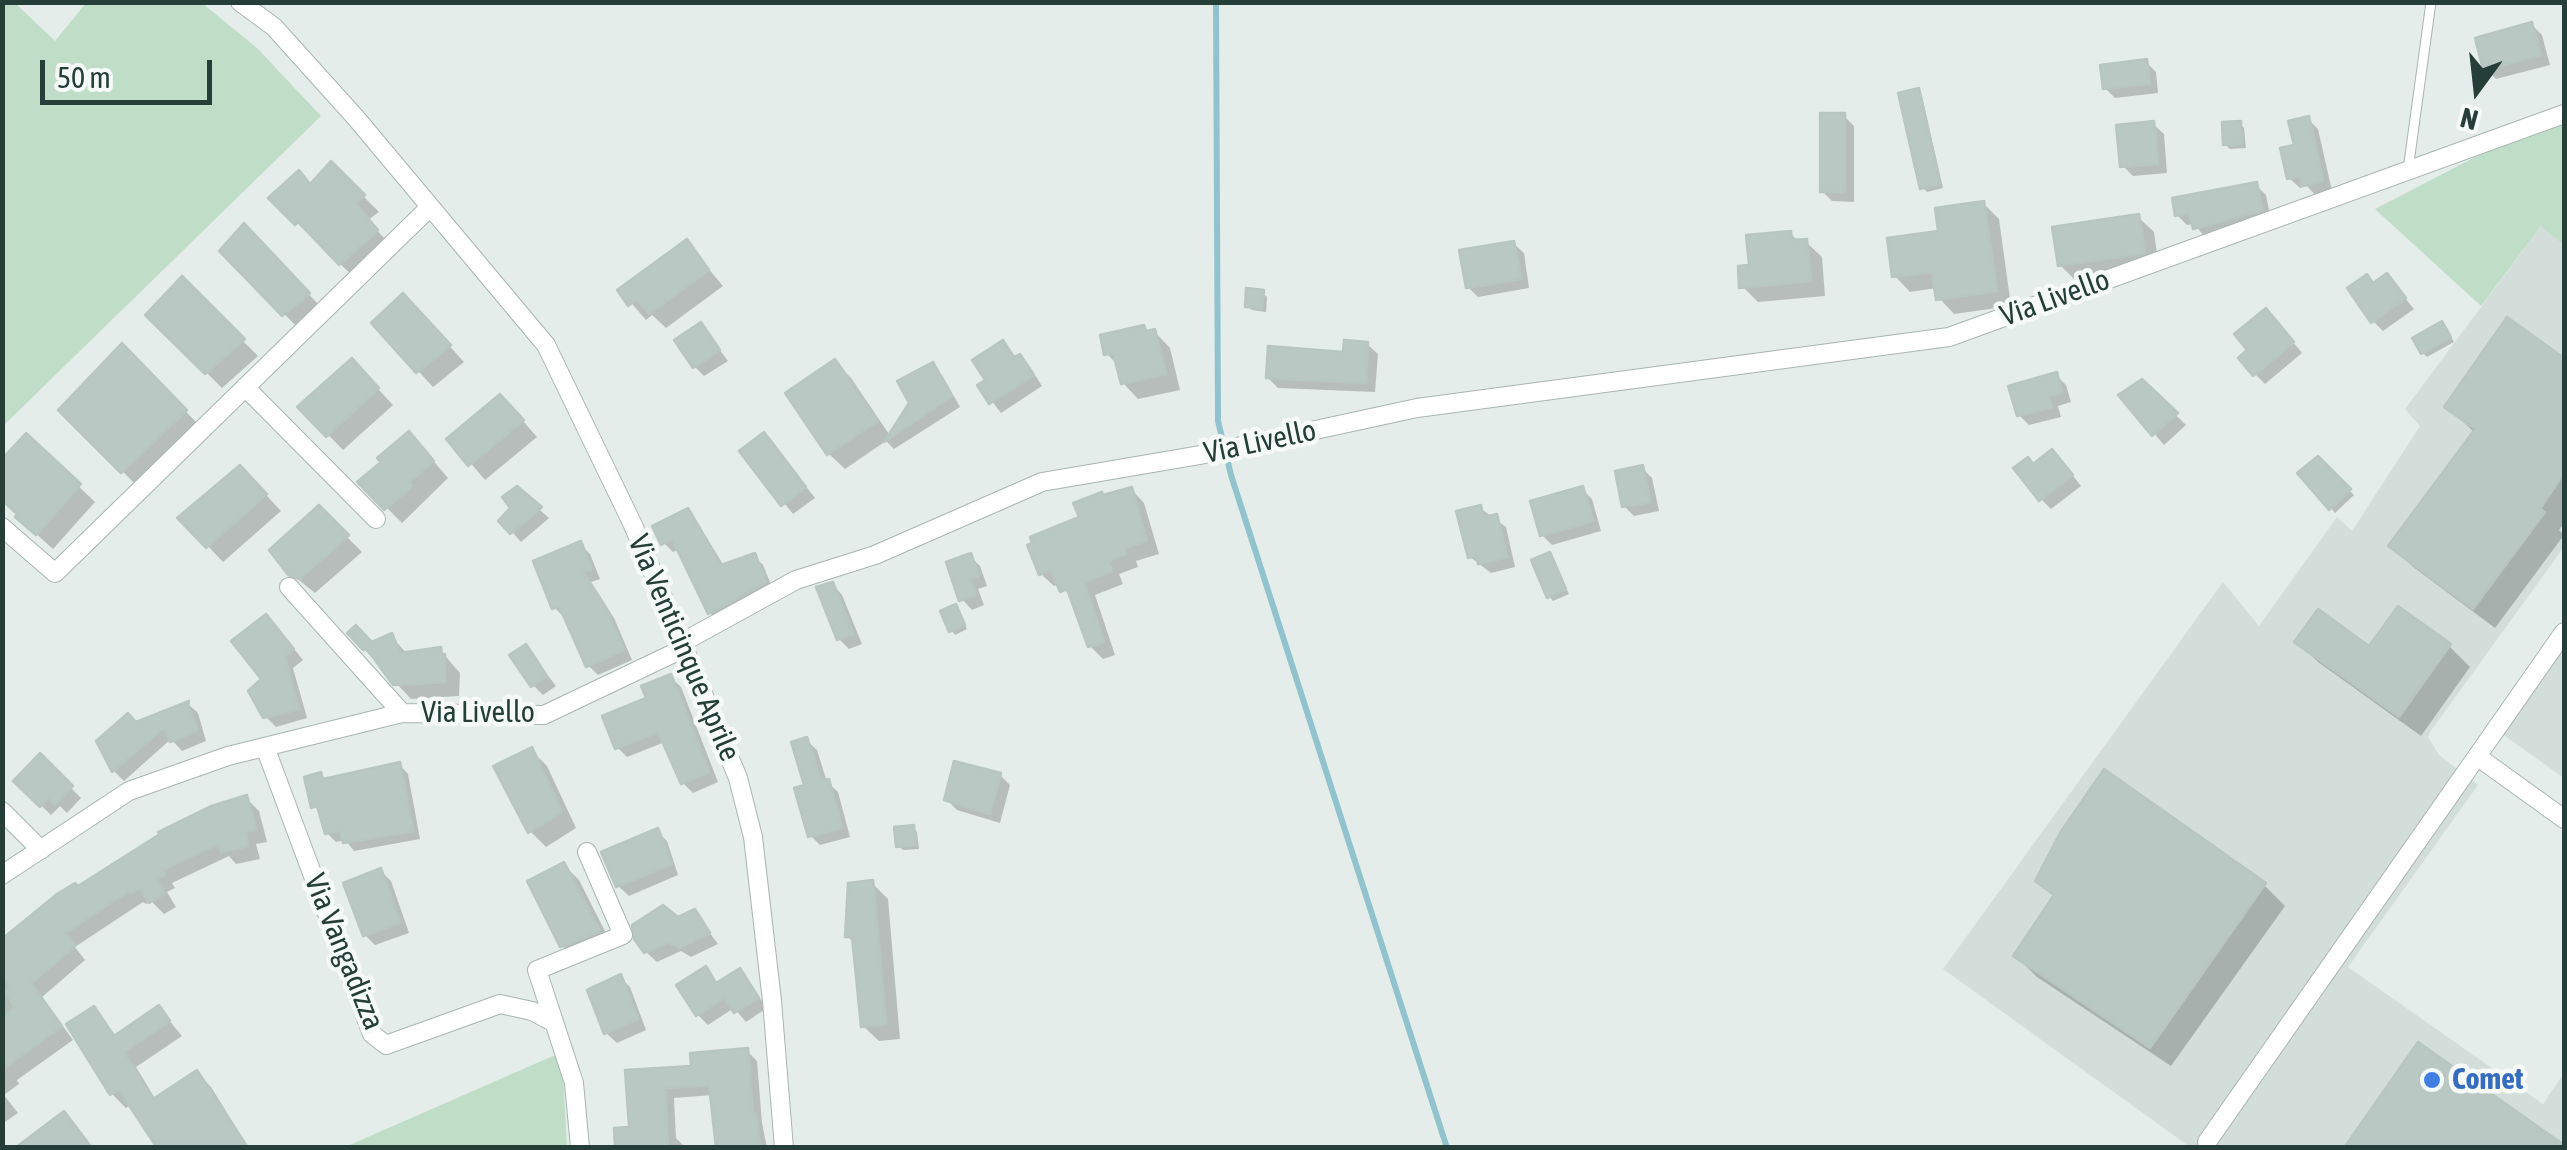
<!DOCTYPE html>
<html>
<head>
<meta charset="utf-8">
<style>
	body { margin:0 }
	#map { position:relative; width:2567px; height:1150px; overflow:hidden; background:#e5edea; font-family:"Asap Condensed",sans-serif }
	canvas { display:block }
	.frame { position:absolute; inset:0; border:5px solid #253e38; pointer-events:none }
	.north { position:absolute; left:2427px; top:40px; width:100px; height:100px; -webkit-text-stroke:8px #f5faf8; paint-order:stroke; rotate:195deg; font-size:28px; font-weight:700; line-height:40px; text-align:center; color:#253e38 }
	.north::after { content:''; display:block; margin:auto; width:35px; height:45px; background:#253e38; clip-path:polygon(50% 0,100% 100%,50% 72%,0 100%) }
	.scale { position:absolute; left:40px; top:60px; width:172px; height:45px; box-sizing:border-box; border:5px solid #253e38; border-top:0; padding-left:12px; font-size:30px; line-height:35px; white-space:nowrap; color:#253e38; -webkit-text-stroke:8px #f5faf8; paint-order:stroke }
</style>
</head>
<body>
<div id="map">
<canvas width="2567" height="1150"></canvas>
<div class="frame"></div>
<div class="north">N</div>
<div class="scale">50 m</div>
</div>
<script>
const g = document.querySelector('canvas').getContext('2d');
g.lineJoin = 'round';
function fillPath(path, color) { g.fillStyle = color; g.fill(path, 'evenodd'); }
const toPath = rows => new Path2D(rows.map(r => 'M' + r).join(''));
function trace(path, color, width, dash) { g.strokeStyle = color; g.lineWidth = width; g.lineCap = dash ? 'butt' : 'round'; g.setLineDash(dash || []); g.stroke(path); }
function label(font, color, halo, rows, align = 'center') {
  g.font = font + ' "Asap Condensed",sans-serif'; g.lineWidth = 9; g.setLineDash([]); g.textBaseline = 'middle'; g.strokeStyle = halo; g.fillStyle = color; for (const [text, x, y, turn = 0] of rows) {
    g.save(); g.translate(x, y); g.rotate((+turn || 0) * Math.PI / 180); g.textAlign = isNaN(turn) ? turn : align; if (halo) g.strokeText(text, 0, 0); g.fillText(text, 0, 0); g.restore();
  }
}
const built = toPath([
	[2542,225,2564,245,2564,547,2430,732,2428,737,2439,755,2478,785,2348,967,2543,1104,2564,1073,2564,1147,2190,1147,1943,969,2223,582,2259,626,2337,517,2352,531,2420,426,2405,409],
	[2564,640,2564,778,2498,731]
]);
const green = toPath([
	[3,2,15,3,55,41,86,3,202,3,257,48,321,116,3,426],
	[2564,111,2564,245,2541,226,2481,306,2375,209],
	[562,1052,567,1147,345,1147]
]);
const shadow = toPath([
	[2532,25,2542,35,2550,65,2496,79,2486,69],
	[2146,62,2156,72,2158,93,2115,98,2105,88],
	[1918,91,1922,96,1943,188,1927,192,1923,188],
	[1844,116,1854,126,1854,202,1832,201,1822,191],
	[2308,119,2318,129,2332,191,2315,195,2307,186,2300,188,2289,178],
	[2153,124,2164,134,2167,173,2133,176,2123,166],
	[2240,124,2244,128,2246,148,2230,149,2225,144],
	[331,164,379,212,368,220,392,247,356,279,271,198,312,186],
	[2256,185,2266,195,2271,220,2205,237,2194,224,2187,225,2177,215],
	[1984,204,1999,219,2011,306,1954,314,1939,298,1937,288,1910,292,1895,276,1941,233],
	[2138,217,2154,232,2159,268,2076,281,2060,265],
	[244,227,324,310,300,330,222,251],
	[1790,233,1799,242,1806,242,1822,257,1825,296,1758,302,1742,286,1751,268],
	[686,242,723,286,666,328,652,315,646,320,621,291],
	[1513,243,1524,253,1529,288,1478,297,1468,287],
	[2387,276,2414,309,2383,331,2373,321,2374,285],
	[182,280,258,356,222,388,148,315],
	[1262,292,1267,297,1266,312,1252,310,1247,306],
	[419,312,464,362,433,387,374,323],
	[2276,321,2302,353,2265,384,2255,374],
	[2507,321,2564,361,2564,523,2559,530,2564,535,2495,628,2412,566,2391,545,2475,433,2447,406],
	[701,325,728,361,704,376,694,366],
	[1143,328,1149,333,1155,332,1170,348,1180,390,1138,399,1123,383,1119,366,1107,354],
	[2446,329,2454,342,2427,357,2423,353],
	[1003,343,1017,359,1020,357,1030,367,1042,386,1001,413,980,386,988,381],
	[1367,344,1378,354,1375,392,1278,388,1268,378,1345,355],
	[122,347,206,432,143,492,62,410],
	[835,362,851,378,889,434,912,404,932,365,942,375,960,407,894,449,886,441,845,469,829,454,789,394],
	[2056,375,2066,385,2071,402,2058,406,2061,417,2029,425,2019,415],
	[367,377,393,405,343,450,301,407],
	[2142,382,2186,425,2164,445,2121,395],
	[516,413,537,437,485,480,450,439],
	[26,436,95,502,53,549,34,532,20,514],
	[774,446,815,498,793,514,743,452],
	[424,450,448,478,402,523,361,482],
	[2318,459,2354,495,2335,513,2301,473],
	[2062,462,2081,486,2051,509,2041,499,2034,466],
	[1642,468,1652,478,1659,511,1634,516,1624,506],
	[256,484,281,511,223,562,181,518],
	[516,489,549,518,521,542,512,532],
	[1582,489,1592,499,1601,531,1552,545,1542,535],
	[1132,490,1144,503,1159,554,1136,561,1138,567,1119,574,1123,584,1095,595,1115,655,1103,659,1090,646,1075,603,1060,584,1054,586,1041,574,1082,519,1104,498],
	[1480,508,1506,527,1515,567,1491,573,1470,557],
	[319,509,362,552,315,593,290,573],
	[687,511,696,520,724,566,754,556,763,565,774,592,719,622,710,613,680,549,673,552,664,543],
	[580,544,590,554,600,579,591,582,614,618,632,660,598,675,588,665,564,617,555,608],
	[1550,555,1569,594,1553,601,1549,596],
	[970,556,980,566,987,586,978,589,984,605,972,610,962,599],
	[832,584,842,595,862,644,849,649,839,639],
	[955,607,967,629,955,635,951,630],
	[276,627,303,660,293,668,307,718,276,727,265,716,265,679],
	[391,636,408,655,440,650,460,673,459,696,411,699,364,649],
	[2297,641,2370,650,2449,646,2470,667,2421,736,2318,662],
	[526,647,556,686,543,695,533,685],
	[670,677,681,687,718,782,693,793,683,783,665,742,627,757,617,747,650,700],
	[188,704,198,713,206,741,182,751,171,739,124,781,114,771,100,742],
	[806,740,817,750,827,782,838,792,850,837,820,845,810,835],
	[531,750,547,766,576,828,546,847,530,831],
	[40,757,81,798,67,813,60,806,51,815,16,781],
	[400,765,408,774,420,839,354,851,345,840,336,842,327,833,322,815,314,806,320,775,326,781],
	[1000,775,1010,785,1000,823,957,810,947,800],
	[246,798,259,811,267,842,256,844,260,859,236,864,229,856,172,883,175,888,167,892,176,907,164,914,151,901,146,904,143,902,75,947,85,960,42,997,73,1040,17,1080,19,1084,4,1095,18,1113,2,1124,2,935,7,939,78,889],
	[913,828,917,832,919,849,903,850,898,846],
	[657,831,667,841,678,875,629,896,618,886],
	[564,865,579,880,613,947,578,961,562,946],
	[381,871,391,881,409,933,375,945,365,935],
	[2038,880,2264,885,2285,906,2171,1066,2037,977,2016,956,2055,898],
	[872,883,888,899,900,1039,879,1041,863,1026,855,944,847,936],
	[694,912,718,944,691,957,681,951,657,962,646,952,678,920],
	[705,969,719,984,740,971,767,1008,746,1022,734,1008,708,1025,698,1015],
	[620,977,630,987,646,1030,617,1043,606,1033],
	[159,1008,182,1036,136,1067,156,1100,197,1073,211,1087,249,1148,204,1148,132,1104,126,1108,112,1094,69,1025,94,1009,117,1037],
	[747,1051,757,1061,762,1123,767,1148,719,1148,713,1095,674,1098,676,1138,686,1148,618,1147,631,1130,628,1072,694,1068]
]);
const stream = toPath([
	[1216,2,1218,421,1231,475,1447,1148]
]);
const building = toPath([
	[2532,22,2541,55,2483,70,2475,38,2532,22],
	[2147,59,2150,84,2103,89,2100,65,2147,59],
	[1919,88,1940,184,1920,189,1898,93,1919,88],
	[1820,113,1845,113,1845,192,1820,192,1820,113],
	[2309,116,2323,181,2302,186,2300,176,2287,179,2280,148,2294,145,2288,121,2309,116],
	[2154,121,2158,164,2120,167,2116,125,2154,121],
	[2241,121,2242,144,2223,145,2222,122,2241,121],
	[331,161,365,195,355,203,378,230,339,265,298,222,295,225,268,198,299,170,310,184,331,161],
	[2257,182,2262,210,2193,229,2189,213,2175,216,2172,198,2257,182],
	[1984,201,1997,291,1936,300,1932,272,1892,277,1887,238,1938,231,1935,208,1984,201],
	[2139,214,2145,253,2058,266,2052,227,2139,214],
	[244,223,310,293,282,316,219,251,244,223],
	[1791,231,1792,240,1807,239,1811,281,1739,288,1738,266,1749,265,1746,235,1791,231],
	[687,239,709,270,649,314,637,299,628,306,617,290,687,239],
	[1514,241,1521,279,1466,288,1459,250,1514,241],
	[2387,273,2406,298,2371,323,2347,288,2367,274,2373,283,2387,273],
	[182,276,245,339,205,374,145,315,182,276],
	[1246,288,1264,290,1262,308,1245,307,1246,288],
	[403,293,451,345,416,373,371,323,403,293],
	[2266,308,2294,342,2253,376,2238,358,2247,350,2234,334,2266,308],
	[2507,317,2564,358,2564,473,2540,509,2545,512,2473,609,2388,546,2475,429,2444,407,2507,317],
	[2442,321,2451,337,2421,354,2412,338,2442,321],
	[701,322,720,350,693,368,674,340,701,322],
	[1144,325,1146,331,1155,329,1166,374,1121,384,1113,353,1104,355,1100,335,1144,325],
	[1003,340,1014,357,1020,354,1034,375,989,404,977,385,985,380,972,360,1003,340],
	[1344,340,1368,342,1366,383,1266,378,1268,346,1343,352,1344,340],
	[122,343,187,410,121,473,58,410,122,343],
	[352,358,379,388,326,437,297,407,352,358],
	[835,359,878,421,827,455,785,393,835,359],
	[933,362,952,396,884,442,909,403,897,381,933,362],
	[2057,372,2062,393,2049,396,2052,407,2017,416,2008,386,2057,372],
	[2142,379,2178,413,2152,436,2118,395,2142,379],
	[500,394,524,420,468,466,446,439,500,394],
	[409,431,434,461,409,482,412,486,384,510,357,482,381,462,377,458,409,431],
	[764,432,806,487,781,506,739,451,764,432],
	[26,433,81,484,36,535,15,517,17,514,2,500,2,459,26,433],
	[2052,449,2073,475,2039,501,2013,468,2028,457,2033,464,2052,449],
	[2318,456,2351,489,2329,510,2297,473,2318,456],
	[240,465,267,494,206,548,177,518,240,465],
	[1643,465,1650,502,1622,507,1615,471,1643,465],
	[517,486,542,507,510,534,498,521,510,508,502,497,517,486],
	[1583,486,1593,521,1540,536,1530,501,1583,486],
	[1132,487,1147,541,1124,548,1126,554,1108,561,1112,571,1084,582,1104,642,1088,647,1067,589,1060,592,1051,570,1039,575,1027,545,1032,543,1030,537,1079,517,1073,503,1102,492,1103,495,1132,487],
	[319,505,349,535,299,579,288,575,269,550,319,505],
	[1481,505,1483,517,1497,514,1507,557,1478,564,1477,556,1468,558,1456,511,1481,505],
	[688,508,721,565,755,553,766,582,708,614,672,539,661,545,652,526,688,508],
	[581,541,592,569,583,572,605,606,624,650,586,667,559,606,552,609,533,561,581,541],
	[1550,552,1566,589,1547,598,1531,560,1550,552],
	[971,553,979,576,970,579,976,595,959,601,946,562,971,553],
	[833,582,853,634,837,640,816,587,833,582],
	[956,604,965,625,949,632,940,611,956,604],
	[2398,606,2451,644,2399,717,2294,642,2318,609,2369,646,2398,606],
	[266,614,294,649,285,657,299,709,263,718,248,691,261,679,231,641,266,614],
	[356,625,372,642,392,633,400,653,441,647,442,655,445,654,445,682,393,685,367,649,363,650,347,633,356,625],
	[526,644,547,676,531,687,509,655,526,644],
	[671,674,709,772,681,784,658,732,615,749,602,716,646,698,641,686,671,674],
	[189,701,188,706,198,730,170,742,164,727,112,772,96,741,128,713,136,722,189,701],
	[807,737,821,781,829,779,842,828,808,837,794,788,804,785,791,742,807,737],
	[532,747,562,812,528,833,493,766,532,747],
	[40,753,73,786,55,805,48,798,40,807,13,781,40,753],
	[954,761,1001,773,990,814,944,800,954,761],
	[400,762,413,831,343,843,340,831,325,834,317,806,311,808,304,777,321,772,323,779,400,762],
	[2104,769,2266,883,2150,1048,2013,956,2054,895,2035,881,2060,833,2104,769],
	[247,795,256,830,245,832,248,846,221,852,219,843,162,870,165,875,157,879,165,893,149,903,140,888,131,893,129,891,65,933,75,946,31,983,62,1026,2,1070,2,1017,15,1007,4,992,10,987,2,976,2,939,57,894,75,883,78,886,160,834,158,832,211,806,247,795],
	[914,825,916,845,896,847,894,827,914,825],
	[658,828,672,864,616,887,601,852,658,828],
	[564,862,600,931,560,947,527,881,564,862],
	[381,868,400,923,363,936,343,883,381,868],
	[873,880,886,1024,861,1027,852,937,845,937,848,883,873,880],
	[663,905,678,917,695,909,710,933,679,948,669,942,644,953,634,939,632,925,663,905],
	[706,966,716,983,740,968,759,998,734,1013,724,998,696,1016,676,985,706,966],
	[621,974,638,1019,604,1034,587,990,621,974],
	[159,1005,170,1021,124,1052,153,1099,197,1070,248,1148,157,1148,119,1090,110,1095,66,1024,94,1006,114,1036,159,1005],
	[2418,1042,2564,1145,2564,1148,2344,1148,2418,1042],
	[748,1048,753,1114,756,1114,760,1148,716,1148,709,1085,665,1088,668,1148,615,1148,614,1128,629,1127,625,1070,691,1066,690,1053,748,1048],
	[64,1111,92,1148,15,1148,64,1111]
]);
const lane = toPath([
	[2408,170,2431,2]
]);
const street = toPath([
	[240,2,274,27,356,118,546,345,633,525,738,778,753,837,772,1001,784,1148],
	[245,387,376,519],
	[2,527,55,573,429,208],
	[289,587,402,713],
	[265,747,372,1034,386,1045,500,1004,532,1011,553,1022],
	[2478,757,2564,819],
	[2,811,41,850],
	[2,875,129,791,228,756,402,713,544,715,674,653,683,642,796,580,875,555,1042,482,1200,455,1417,408,1949,337,2564,114],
	[2207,1142,2564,632],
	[580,1148,574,1083,537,970,623,935,587,852]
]);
const markers = [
	[2432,1080,10,"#3f7fe0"]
];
const streetNames = [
	["Via Livello",2055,298,-20],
	["Via Livello",1260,442,-12],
	["Via Venticinque Aprile",684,648,67],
	["Via Livello",478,713],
	["Via Vangadizza",344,952,68]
];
const shopNames = [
	["Comet",2452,1080]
];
fillPath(built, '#d3ddd9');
fillPath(green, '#c0ddc8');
fillPath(shadow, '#0003');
trace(stream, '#91c3ce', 6);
fillPath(building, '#bac8c3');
trace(building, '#b8c6c1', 2.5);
trace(lane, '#a8b5b1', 11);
trace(street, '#a8b5b1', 20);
trace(lane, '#fff', 9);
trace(street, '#fff', 18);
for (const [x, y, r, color] of markers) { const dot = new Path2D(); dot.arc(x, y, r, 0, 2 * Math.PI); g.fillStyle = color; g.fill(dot); trace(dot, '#f5faf8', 4); }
label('30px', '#253e38', '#f5faf8', streetNames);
label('bold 30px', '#366cbe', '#f5faf8', shopNames, 'left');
</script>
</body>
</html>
